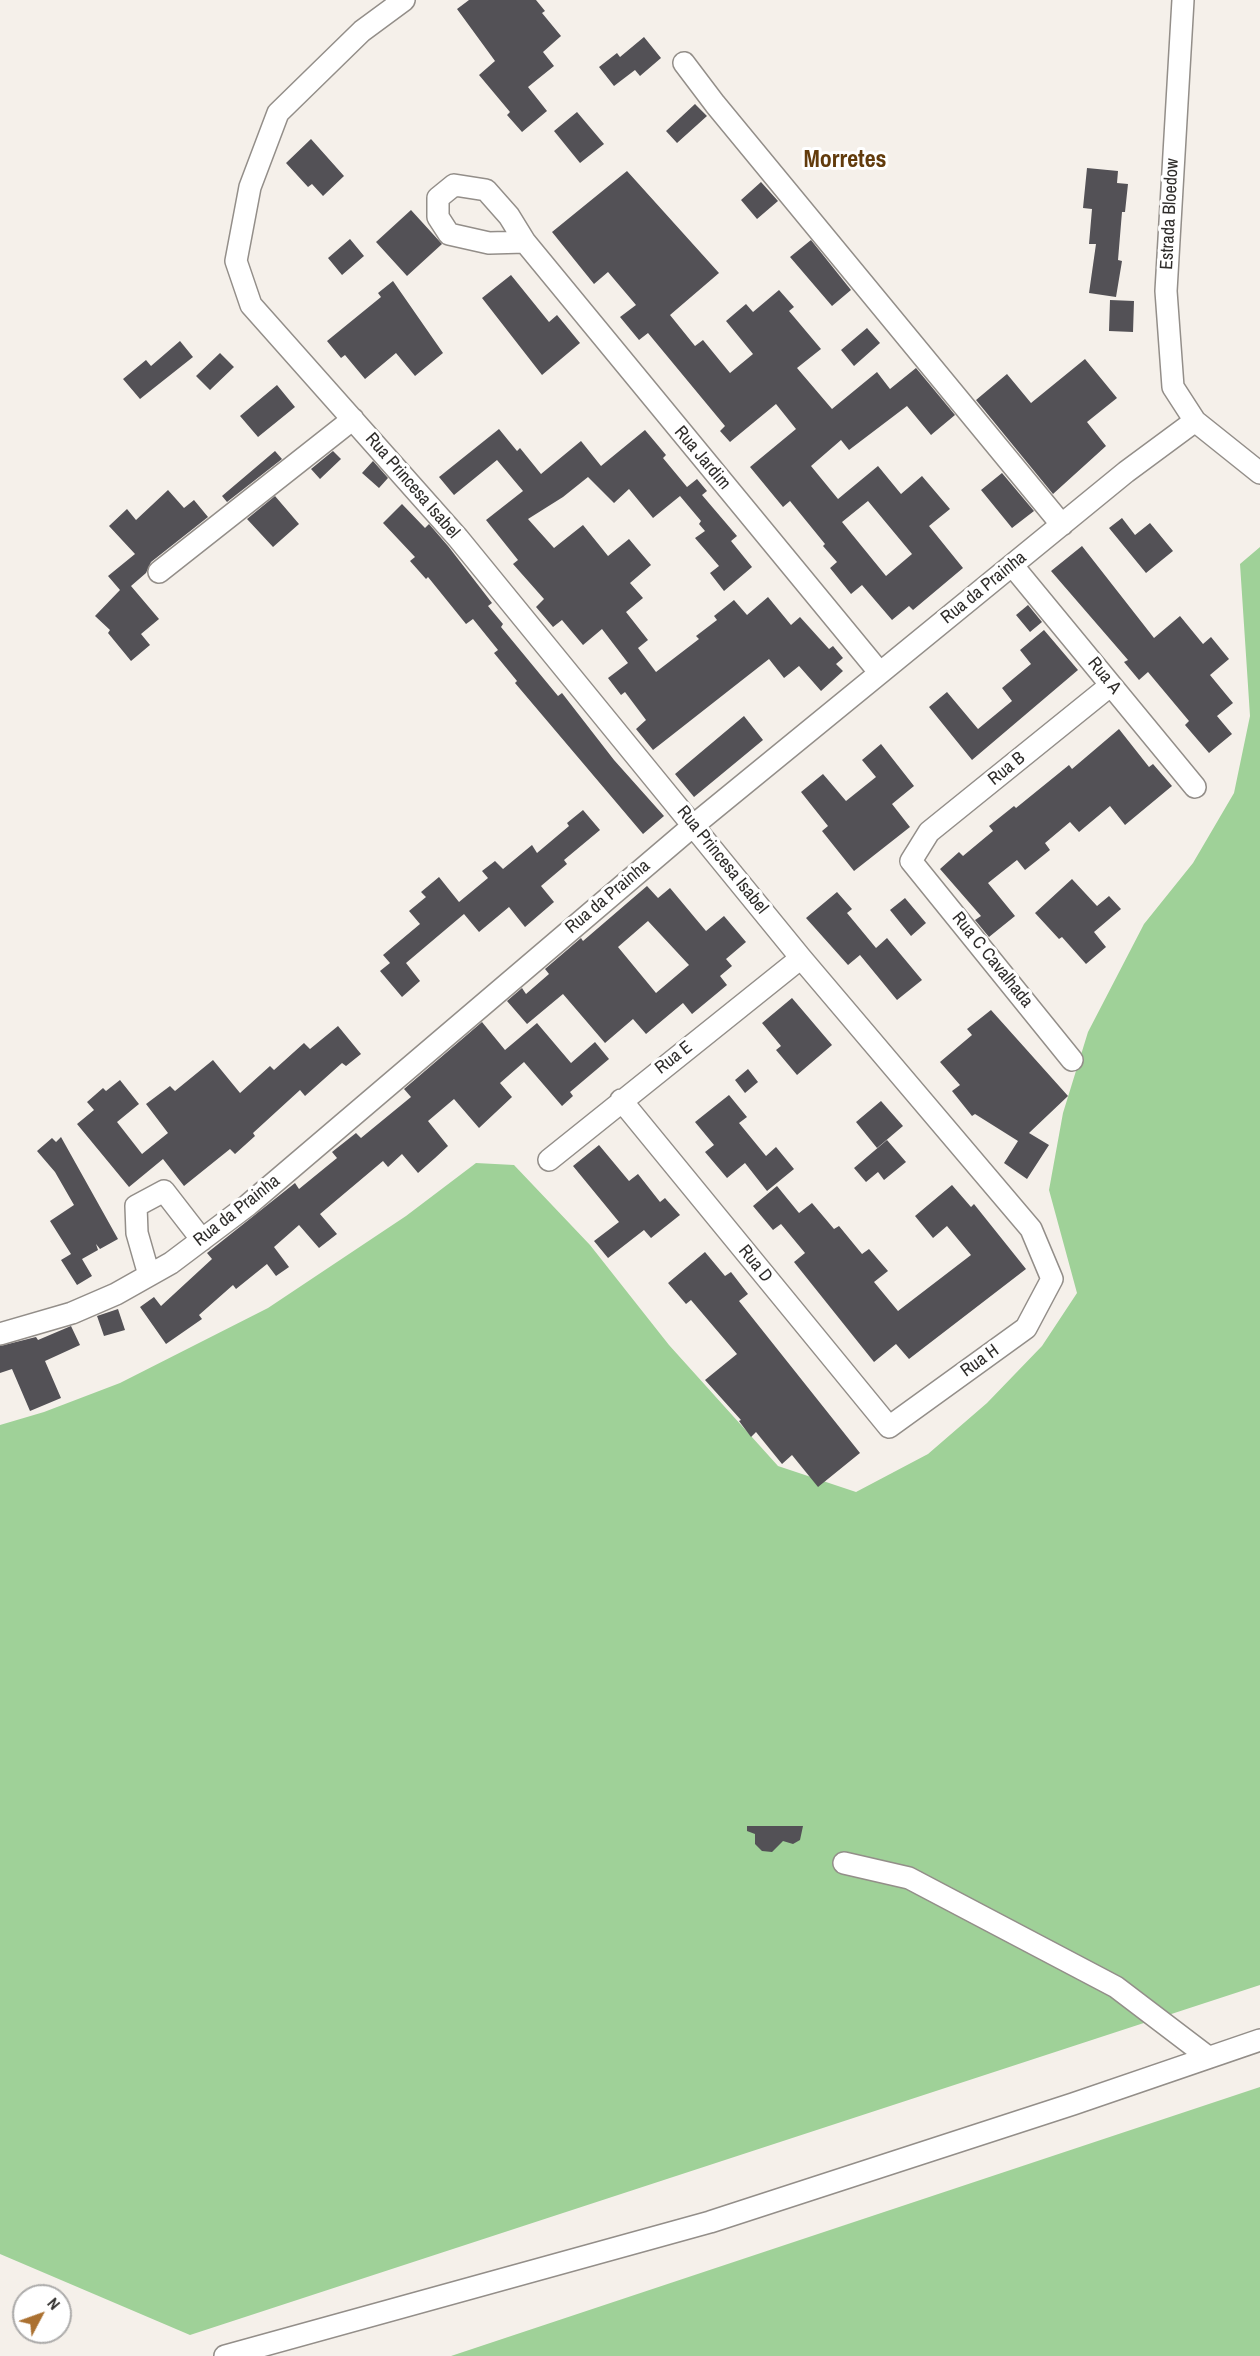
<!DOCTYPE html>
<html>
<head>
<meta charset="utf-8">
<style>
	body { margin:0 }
	#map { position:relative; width:1260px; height:2356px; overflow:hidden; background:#f5f0ea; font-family:"Archivo Narrow",sans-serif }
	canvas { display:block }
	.north { position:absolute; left:12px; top:2284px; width:60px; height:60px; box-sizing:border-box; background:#fff; border:2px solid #acabaa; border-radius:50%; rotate:49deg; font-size:16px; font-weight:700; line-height:24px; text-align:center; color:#2f2d2b }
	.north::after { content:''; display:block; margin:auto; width:21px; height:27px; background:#ab7131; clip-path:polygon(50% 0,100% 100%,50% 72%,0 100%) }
</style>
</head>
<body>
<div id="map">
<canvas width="1260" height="2356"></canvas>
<div class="north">N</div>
</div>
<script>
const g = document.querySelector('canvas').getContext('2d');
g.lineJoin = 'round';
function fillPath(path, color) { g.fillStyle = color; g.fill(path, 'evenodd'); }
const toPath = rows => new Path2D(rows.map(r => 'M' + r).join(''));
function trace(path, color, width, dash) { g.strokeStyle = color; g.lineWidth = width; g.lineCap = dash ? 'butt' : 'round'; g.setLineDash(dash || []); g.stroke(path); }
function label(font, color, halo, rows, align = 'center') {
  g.font = font + ' "Archivo Narrow",sans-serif'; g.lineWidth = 6; g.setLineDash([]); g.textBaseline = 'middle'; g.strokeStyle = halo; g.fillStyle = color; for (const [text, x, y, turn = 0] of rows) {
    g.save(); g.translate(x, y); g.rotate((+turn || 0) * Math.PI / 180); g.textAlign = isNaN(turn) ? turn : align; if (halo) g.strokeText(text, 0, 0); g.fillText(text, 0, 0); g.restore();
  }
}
const green = toPath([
	[1260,547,1260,1985,190,2335,0,2254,0,1425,44,1412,120,1383,268,1308,406,1216,476,1163,514,1165,590,1245,669,1345,778,1466,856,1492,928,1454,987,1403,1042,1346,1077,1293,1049,1190,1063,1113,1088,1032,1144,924,1193,863,1234,793,1250,716,1240,564],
	[1260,2087,1260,2356,451,2356]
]);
const building = toPath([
	[469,0,536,0,545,11,542,13,561,36,543,52,554,66,528,87,547,111,522,132,507,115,510,112,479,75,495,61,457,9],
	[644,37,661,58,640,76,635,70,614,86,599,67,617,53,620,57],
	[695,104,707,116,677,143,666,131],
	[577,112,604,144,580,163,554,131],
	[311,139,344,176,323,196,312,184,308,187,286,163],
	[1087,168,1118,171,1117,183,1128,184,1125,212,1122,212,1118,260,1122,261,1116,297,1089,293,1096,244,1089,244,1092,209,1083,208],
	[627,171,719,273,670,315,695,346,703,340,730,373,753,354,726,321,746,304,753,312,779,290,794,307,789,311,821,349,797,368,832,409,877,372,890,389,916,368,955,415,931,435,907,406,849,450,841,440,811,466,838,499,878,466,901,494,922,476,950,509,929,526,963,568,913,610,909,606,892,620,862,585,851,594,830,568,837,562,823,546,825,544,790,501,783,507,750,467,796,429,776,404,730,442,720,431,725,426,648,333,639,340,620,317,636,305,608,272,594,284,552,232],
	[868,501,912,554,886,576,842,522],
	[761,182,778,201,757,219,741,200],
	[411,210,442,244,407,276,376,242],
	[350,239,364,256,342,275,328,258],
	[811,240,851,290,832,306,790,257],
	[511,275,549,322,557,315,580,343,542,375,482,298],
	[393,281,443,353,415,376,396,353,365,379,345,355,341,358,327,341,381,297,378,293],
	[1110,300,1134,301,1133,332,1109,331],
	[867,328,880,343,854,366,841,350],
	[180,341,193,357,140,399,123,379,146,360,151,366],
	[220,353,234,367,210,390,196,376],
	[1085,359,1117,398,1087,422,1106,446,1053,494,976,400,1007,374,1031,403],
	[277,385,295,407,258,437,240,416],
	[499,429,517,451,520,448,541,474,581,441,601,466,645,430,666,455,663,458,687,487,697,479,707,491,702,495,737,536,731,541,752,567,724,591,710,573,719,566,695,538,705,531,699,524,701,521,680,496,653,518,629,489,614,503,588,477,563,497,528,519,554,548,583,525,608,556,629,539,651,565,630,583,643,598,626,612,648,640,638,648,656,672,699,639,696,636,717,620,714,616,734,600,747,615,768,597,791,625,800,617,829,649,833,646,843,658,836,664,843,671,821,691,799,666,784,678,769,659,653,750,636,729,646,720,625,692,621,695,608,678,628,663,602,629,583,645,562,620,553,627,536,607,544,599,513,564,518,560,486,520,523,491,497,460,454,495,439,477],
	[275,451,282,459,227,502,222,496],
	[333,451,341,459,320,479,311,469],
	[373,461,388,478,379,488,362,473],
	[1002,473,1034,511,1012,528,981,490],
	[168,490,184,508,194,500,208,517,151,562,146,573,131,586,159,619,141,634,150,645,131,661,108,633,110,630,95,616,120,590,108,576,135,554,109,526,127,509,136,520],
	[275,496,299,524,273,547,247,519],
	[402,504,425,528,429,524,448,546,492,603,488,606,503,624,501,627,558,696,562,693,614,760,664,816,643,834,515,683,517,681,494,653,498,650,473,619,466,624,428,577,426,579,410,561,415,557,383,523],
	[1122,518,1135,535,1150,523,1173,551,1146,573,1109,528],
	[1082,546,1154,638,1180,616,1203,644,1211,637,1229,659,1210,675,1233,703,1217,716,1232,734,1209,753,1185,725,1189,721,1148,672,1139,680,1124,662,1128,660,1051,571],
	[1028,605,1042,622,1030,632,1016,615],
	[1044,630,1078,670,972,760,929,707,947,692,978,729,1012,701,1002,688,1031,664,1020,650],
	[744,716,763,740,694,797,675,774],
	[1119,729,1149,767,1153,764,1172,786,1125,825,1110,806,1079,832,1070,822,1045,843,1050,850,1025,870,1017,860,988,883,1015,916,989,937,975,920,981,916,940,869,959,852,963,856,993,831,989,826,1014,806,1016,808,1069,765,1072,769],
	[881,744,914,786,892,804,910,827,854,871,822,831,828,826,801,792,823,774,846,801,876,777,862,760],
	[583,810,600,830,564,860,567,864,541,886,554,902,525,927,509,907,479,932,464,914,406,963,420,981,402,997,380,971,390,963,383,955,420,924,409,911,426,897,421,892,439,877,459,902,488,878,482,871,495,861,503,869,532,845,537,853,569,826,567,823],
	[1072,879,1097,906,1109,896,1121,909,1094,932,1106,947,1086,964,1062,937,1059,939,1035,913],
	[647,886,658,898,670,888,706,931,724,916,746,942,726,959,732,966,720,976,727,985,692,1014,683,1003,646,1034,633,1019,605,1043,563,994,527,1024,507,1001,522,988,526,994,549,974,545,969,581,938,583,941],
	[648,921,689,965,656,993,618,947],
	[837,892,852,909,847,913,876,948,887,938,922,980,897,1000,860,955,848,965,806,918],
	[905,898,926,923,911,936,890,910],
	[792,998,832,1045,797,1075,776,1050,781,1046,762,1023],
	[991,1010,1068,1096,1029,1133,1049,1145,1027,1179,1004,1163,1018,1141,975,1114,972,1116,952,1091,960,1085,940,1062,972,1035,967,1029],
	[482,1022,505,1050,537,1023,571,1063,595,1042,609,1059,570,1092,573,1096,562,1106,524,1062,500,1083,512,1097,479,1128,454,1099,428,1121,448,1146,435,1158,418,1173,402,1154,388,1167,383,1161,320,1214,337,1234,319,1248,299,1225,274,1247,289,1267,276,1276,267,1264,236,1289,233,1285,199,1315,202,1319,166,1344,140,1307,154,1297,161,1306,212,1259,207,1253,295,1183,299,1189,337,1158,332,1152,356,1133,361,1138,411,1097,404,1089],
	[338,1026,361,1054,346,1066,342,1063,305,1096,300,1090,253,1133,255,1136,235,1154,230,1149,184,1186,163,1159,129,1187,77,1124,94,1110,87,1102,103,1088,106,1091,120,1080,139,1104,117,1122,142,1154,168,1133,146,1104,170,1086,175,1091,213,1060,240,1093,270,1066,274,1070,304,1043,310,1049],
	[748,1069,758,1082,745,1093,735,1080],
	[729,1095,747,1117,739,1123,766,1156,776,1147,794,1169,767,1191,745,1163,727,1178,705,1152,714,1145,695,1122],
	[881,1101,903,1126,877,1148,856,1122],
	[61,1137,118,1239,100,1249,96,1244,98,1250,82,1259,92,1276,77,1285,61,1260,71,1254,50,1221,74,1205,55,1172,37,1151,52,1138,56,1142],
	[887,1140,906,1162,884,1180,878,1172,866,1182,854,1168],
	[599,1145,629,1181,638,1174,660,1202,665,1198,680,1215,651,1238,644,1230,608,1258,594,1241,619,1222,573,1166],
	[952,1185,971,1207,974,1204,1026,1269,909,1359,896,1344,874,1362,794,1262,805,1253,781,1224,773,1230,753,1206,777,1186,799,1213,812,1203,834,1229,839,1226,862,1254,869,1249,888,1271,874,1282,898,1311,971,1255,947,1226,933,1238,915,1216],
	[705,1252,725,1276,731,1272,748,1294,739,1301,860,1453,818,1487,792,1455,782,1464,756,1432,751,1437,739,1421,741,1420,705,1380,737,1354,691,1300,686,1304,668,1283],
	[118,1309,125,1330,104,1336,97,1316],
	[71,1326,80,1345,45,1361,61,1398,30,1411,12,1369,0,1373,0,1346,36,1337,38,1340],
	[747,1826,803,1826,800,1840,793,1844,783,1841,772,1852,762,1851,755,1844,755,1834,747,1831]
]);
const minor = toPath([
	[404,0,362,31,278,113,250,187,236,261,251,305,458,538,801,958,1031,1229,1052,1279,1026,1328,889,1427,621,1100],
	[1183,0,1166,291,1173,387,1195,421,1260,473],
	[684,63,715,104,1062,525],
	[525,242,489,243,449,234,438,217,438,198,454,185,486,190,509,216,525,242,880,673],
	[1012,565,1195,787],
	[159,572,353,419],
	[1072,1060,911,861,929,832,1111,685],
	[549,1160,801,958],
	[149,1275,137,1233,136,1206,164,1191,202,1240],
	[0,1334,72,1313,116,1294,171,1263,248,1205,694,825,1126,472,1195,421],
	[844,1863,909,1878,1116,1987,1208,2057],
	[225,2356,710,2222,1073,2104,1260,2040]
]);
const streetNames = [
	["Estrada Bloedow",1170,214,-87],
	["Rua Jardim",702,458,50],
	["Rua Princesa Isabel",412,486,49],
	["Rua da Prainha",984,588,-39],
	["Rua A",1104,676,51],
	["Rua B",1007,769,-39],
	["Rua Princesa Isabel",722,860,51],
	["Rua da Prainha",608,897,-40],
	["Rua C Cavalhada",992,960,51],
	["Rua E",674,1058,-38],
	["Rua da Prainha",237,1211,-38],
	["Rua D",755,1264,51],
	["Rua H",980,1361,-36]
];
const districtNames = [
	["Morretes",845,161]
];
fillPath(green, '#9fd198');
fillPath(building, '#535156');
trace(minor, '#938e89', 24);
trace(minor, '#fff', 21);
label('18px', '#2f2d2b', '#fff', streetNames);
label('bold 24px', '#623b0c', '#fff', districtNames);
</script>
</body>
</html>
